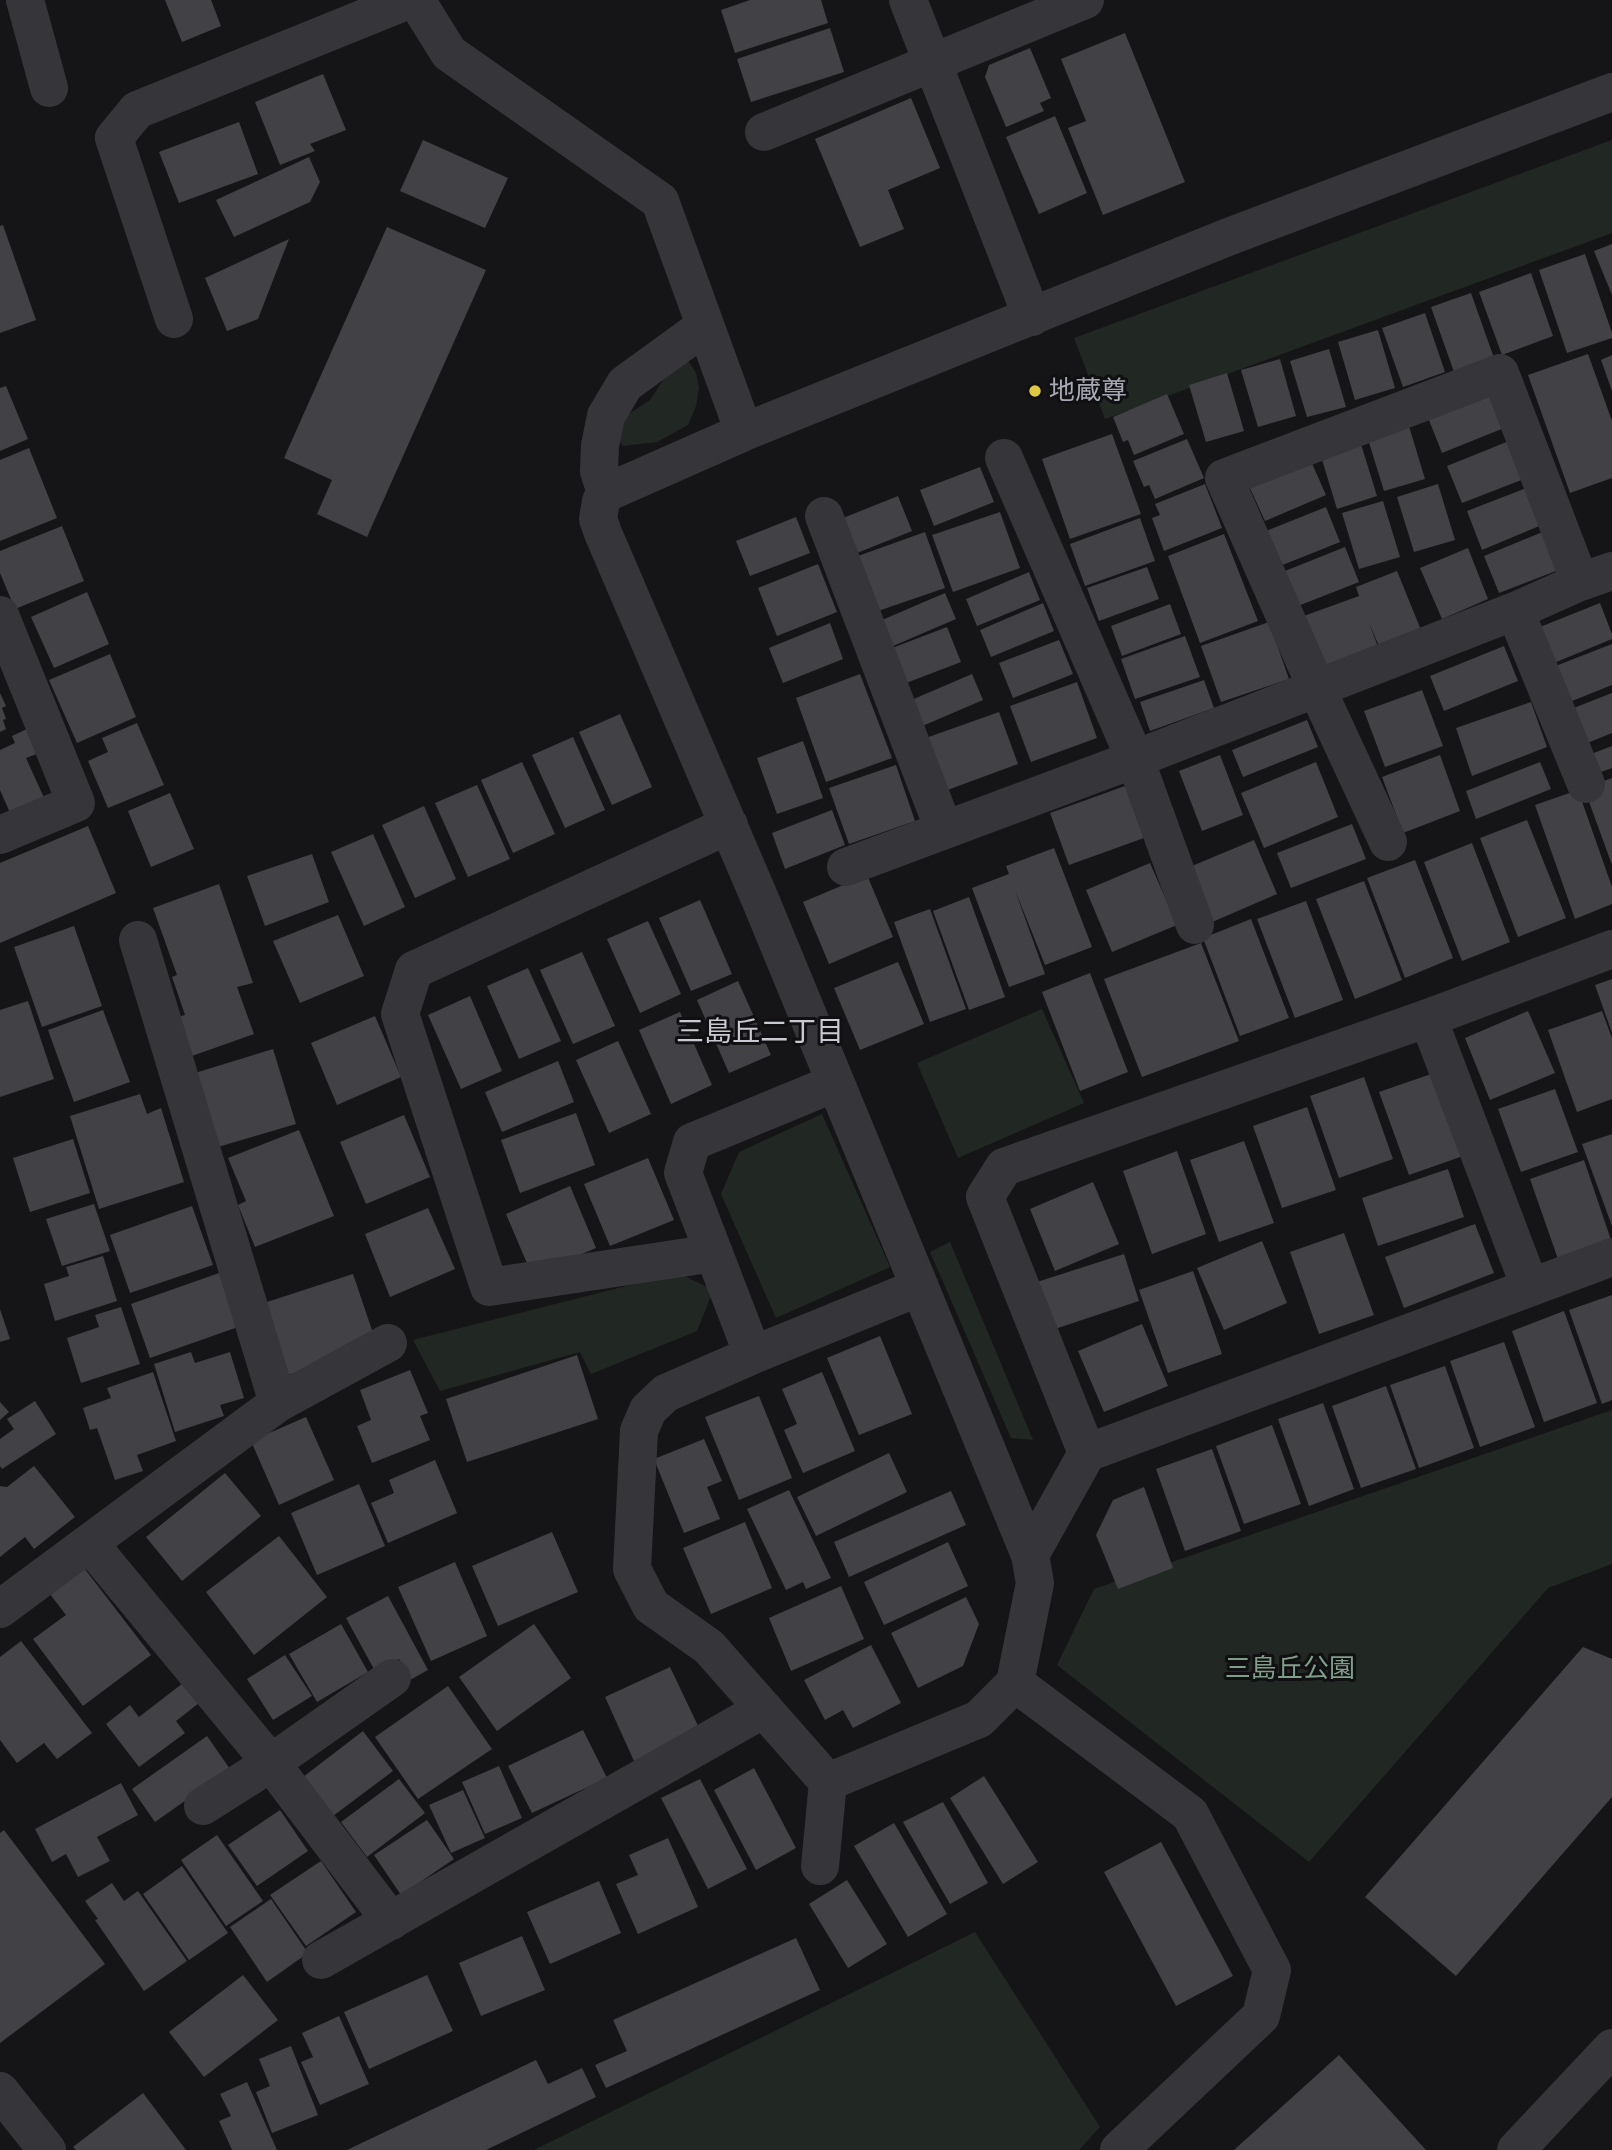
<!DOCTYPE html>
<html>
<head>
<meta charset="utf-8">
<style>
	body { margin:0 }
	canvas { display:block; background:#151416 }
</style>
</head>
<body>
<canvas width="1612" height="2150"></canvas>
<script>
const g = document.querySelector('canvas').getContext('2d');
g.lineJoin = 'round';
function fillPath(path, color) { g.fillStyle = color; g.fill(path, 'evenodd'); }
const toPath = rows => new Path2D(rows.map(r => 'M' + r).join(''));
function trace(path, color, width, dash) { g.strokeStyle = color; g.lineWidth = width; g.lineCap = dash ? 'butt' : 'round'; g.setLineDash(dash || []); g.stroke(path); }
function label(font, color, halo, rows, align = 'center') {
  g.font = font + ' "Alegreya Sans","Noto Sans JP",sans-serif'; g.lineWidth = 6; g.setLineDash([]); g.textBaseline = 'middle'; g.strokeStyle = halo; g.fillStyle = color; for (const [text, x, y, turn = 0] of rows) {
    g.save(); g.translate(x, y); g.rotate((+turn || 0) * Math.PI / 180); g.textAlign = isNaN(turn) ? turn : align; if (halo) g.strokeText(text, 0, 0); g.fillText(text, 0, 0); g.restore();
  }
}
const green = toPath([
	[1612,140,1612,233,1105,419,1074,338],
	[687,359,696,373,699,388,696,406,688,425,657,442,623,446,615,434,627,415,650,400,668,373],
	[1042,1009,1084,1103,958,1158,917,1063],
	[822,1114,890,1267,776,1318,721,1194,739,1152],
	[950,1242,1033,1440,1011,1438,930,1252],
	[678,1273,707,1287,711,1296,697,1331,591,1374,580,1352,440,1391,413,1340],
	[1612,1410,1612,1564,1548,1588,1309,1862,1057,1665,1094,1589],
	[975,1932,1100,2127,1079,2150,534,2150]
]);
const building = toPath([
	[165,0,211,0,221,26,182,42],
	[750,0,821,0,828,23,735,53,721,10],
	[830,28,844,72,751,102,737,59],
	[1125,33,1185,182,1103,215,1068,128,1086,121,1061,59],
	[1030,48,1051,98,1040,103,1044,111,1006,127,985,77,989,65],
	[323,74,346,130,310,144,315,151,280,165,255,102],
	[911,98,940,168,888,190,904,229,860,247,815,139],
	[1055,116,1087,193,1039,214,1006,137],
	[239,122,258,174,179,203,159,152],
	[423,140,508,178,485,228,400,191],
	[309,157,320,182,310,202,234,237,216,200],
	[3,225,36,320,0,333,0,226],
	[387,227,486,270,367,537,317,514,332,480,284,458],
	[289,239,258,319,227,331,205,278],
	[1612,244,1612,295,1594,251],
	[1585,254,1612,333,1612,338,1567,353,1539,270],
	[1531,273,1553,336,1502,355,1479,292],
	[1471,293,1494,358,1454,372,1431,307],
	[1425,313,1445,372,1403,387,1382,328],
	[1378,330,1395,388,1355,400,1338,342],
	[1329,349,1346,407,1307,417,1290,361],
	[1588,354,1612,421,1612,478,1570,493,1528,375],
	[1612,355,1612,391,1601,360],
	[1280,359,1296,416,1258,427,1241,370],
	[1227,373,1244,431,1206,442,1189,385],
	[6,386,28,439,0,451,0,388],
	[1488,389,1504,428,1442,453,1427,415],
	[1167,394,1184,434,1134,455,1128,440,1123,442,1113,417],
	[1408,423,1425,479,1384,491,1367,436],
	[1112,434,1141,514,1070,539,1042,459],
	[1187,439,1204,478,1155,499,1149,485,1144,487,1133,461],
	[1360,441,1377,496,1337,509,1320,453],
	[1509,441,1524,479,1462,503,1447,466],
	[29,448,57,518,0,541,0,460],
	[1310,459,1326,495,1265,521,1249,486],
	[980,467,994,502,934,526,920,490],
	[1205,484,1222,528,1164,551,1152,518,1160,515,1155,504],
	[1438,484,1455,540,1414,552,1397,497],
	[1529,487,1544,524,1482,550,1467,511],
	[898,496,912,531,852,555,838,520],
	[1383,501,1400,557,1359,569,1342,513],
	[1326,507,1340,542,1280,566,1266,531],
	[1000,512,1020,568,953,592,932,535],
	[796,517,810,553,750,576,736,541],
	[1140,518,1155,561,1085,586,1070,544],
	[62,526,84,581,15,609,0,573,0,551],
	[1545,531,1561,569,1499,593,1484,556],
	[925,532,945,588,878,611,858,556],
	[1224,534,1258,621,1200,643,1168,556],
	[1345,547,1359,582,1298,606,1285,571],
	[1468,548,1488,599,1442,619,1420,568],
	[818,564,837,612,777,636,758,588],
	[1147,567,1159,599,1099,621,1087,588],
	[1397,571,1421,630,1379,646,1369,623,1380,652,1322,674,1301,617,1359,596,1356,587],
	[1029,572,1040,600,977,626,966,599],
	[87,592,109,644,54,668,31,617],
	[945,593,956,619,893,646,882,620],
	[1043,603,1054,631,991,657,980,630],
	[1600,603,1612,634,1612,639,1554,663,1540,627],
	[1170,604,1181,634,1122,656,1111,626],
	[1269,622,1289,679,1221,702,1201,646],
	[830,623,843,659,783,683,769,648],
	[947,627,961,662,901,685,887,650],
	[1185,636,1200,677,1135,699,1121,659],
	[1059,640,1073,674,1013,698,999,663],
	[1612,644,1612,685,1567,703,1553,667],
	[1504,646,1518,681,1444,711,1430,676],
	[110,654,136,717,77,743,49,680],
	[860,674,892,758,826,782,796,698],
	[972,674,983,700,920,727,909,701],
	[1204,680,1214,708,1150,731,1140,702],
	[1077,682,1097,738,1031,762,1010,706],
	[1422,690,1443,746,1385,767,1364,711],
	[0,693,6,706,2,708,6,719,3,720,6,729,0,732],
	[1612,693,1612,733,1580,746,1566,711],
	[1531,702,1547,747,1472,776,1456,728],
	[999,712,1018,764,942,792,923,739],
	[620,714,652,787,612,805,579,732],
	[1307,720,1318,747,1243,777,1232,750],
	[137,723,164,785,108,808,88,761,108,752,102,738],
	[31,727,42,752,26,758,45,800,11,815,0,790,0,750,15,743,12,736],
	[573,737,605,810,565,828,532,755],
	[803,741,823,798,777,814,757,758],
	[1612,746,1612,768,1598,773,1591,754],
	[1220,755,1243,815,1202,831,1179,771],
	[1440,755,1460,811,1403,833,1382,777],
	[522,762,555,834,513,853,481,780],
	[1316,762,1338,817,1264,848,1241,793],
	[1540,762,1551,789,1476,819,1466,791],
	[896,765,915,821,849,844,829,788],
	[1612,778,1612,865,1584,788],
	[477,785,510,859,468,877,435,803],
	[1125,786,1144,838,1069,865,1050,813],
	[1578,790,1612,887,1612,904,1575,919,1535,805],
	[170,793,194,849,151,867,128,811],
	[424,806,456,879,415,898,382,825],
	[832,810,845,845,785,869,772,833],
	[1527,820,1566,918,1518,937,1480,838],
	[1352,824,1366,859,1291,888,1277,853],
	[88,826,116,893,0,943,0,863],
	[373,834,405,907,364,926,331,852],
	[1254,840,1277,894,1203,926,1180,871],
	[1472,843,1510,942,1462,961,1424,862],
	[1054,848,1092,947,1045,965,1015,890,1045,974,1009,987,972,888,1009,874,1006,866],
	[312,854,329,902,265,926,247,876],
	[1415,860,1453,958,1405,978,1367,878],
	[1150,863,1177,925,1112,952,1086,890],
	[867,875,893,937,829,964,803,902],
	[1364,881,1402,980,1355,999,1316,899],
	[219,884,253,983,237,987,254,1034,192,1056,178,1017,185,1015,172,977,177,975,153,908],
	[969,897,1005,997,969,1010,933,911],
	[700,900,732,974,691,991,659,918],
	[1306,901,1343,1000,1295,1018,1257,919],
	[930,909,966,1009,930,1022,894,922],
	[338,915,364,976,300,1003,273,941],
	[1251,919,1289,1018,1240,1036,1203,938],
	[648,921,681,994,640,1013,607,939],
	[74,926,102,1006,42,1027,14,947],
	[1201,943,1239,1041,1142,1077,1104,979],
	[582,952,615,1026,573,1044,540,970],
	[898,962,924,1024,860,1050,834,988],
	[528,968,561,1041,519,1059,487,986],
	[1090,973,1128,1072,1080,1091,1042,992],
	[1612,979,1612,1033,1595,985],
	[738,981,771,1055,729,1073,697,1000],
	[470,996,502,1071,461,1089,428,1015],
	[28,1001,54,1079,0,1097,0,1010],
	[103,1010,130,1082,74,1102,48,1030],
	[1528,1011,1555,1073,1490,1100,1465,1038],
	[1602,1011,1612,1038,1612,1099,1577,1112,1548,1030],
	[680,1012,712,1085,671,1104,639,1030],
	[375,1016,401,1077,337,1105,311,1043],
	[618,1041,651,1114,609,1133,576,1060],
	[273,1049,296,1124,218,1147,195,1073],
	[558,1061,574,1102,502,1132,485,1092],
	[1434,1073,1463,1156,1409,1175,1379,1092],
	[1364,1077,1393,1159,1339,1178,1310,1096],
	[1555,1089,1578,1152,1521,1172,1498,1109],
	[140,1094,147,1114,161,1108,184,1182,99,1209,70,1116],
	[1307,1107,1336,1190,1282,1208,1253,1126],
	[576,1113,595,1165,520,1193,501,1140],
	[404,1115,430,1177,366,1204,340,1142],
	[299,1130,334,1216,255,1247,238,1205,246,1201,228,1158],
	[1612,1134,1612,1226,1582,1144],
	[73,1139,90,1193,30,1212,13,1158],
	[1244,1141,1274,1223,1219,1242,1190,1160],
	[1177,1151,1206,1234,1152,1254,1123,1171],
	[648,1158,674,1220,610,1246,584,1184],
	[1584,1160,1612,1243,1559,1262,1530,1179],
	[1448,1169,1464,1217,1378,1246,1362,1198],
	[1093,1182,1119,1244,1055,1271,1030,1209],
	[570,1186,596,1248,532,1275,506,1214],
	[94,1204,110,1251,62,1266,46,1219],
	[192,1206,213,1265,130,1293,110,1235],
	[428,1208,455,1269,390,1297,365,1234],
	[1475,1224,1494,1273,1404,1308,1385,1257],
	[1344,1233,1374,1315,1319,1334,1290,1252],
	[1262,1241,1287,1303,1224,1330,1197,1268],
	[1124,1254,1139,1301,1052,1330,1037,1282],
	[103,1256,117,1301,55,1321,44,1284,69,1276,66,1267],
	[1193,1271,1222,1354,1168,1373,1139,1290],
	[222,1272,241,1326,150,1358,131,1304],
	[353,1274,377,1345,288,1375,264,1303],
	[1612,1295,1612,1400,1602,1404,1569,1310],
	[121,1307,140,1364,81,1383,67,1338,99,1327,95,1315],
	[0,1309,10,1339,0,1342],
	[1564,1311,1597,1403,1544,1422,1512,1331],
	[1142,1324,1168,1386,1104,1412,1078,1351],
	[880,1336,912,1414,859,1435,827,1358],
	[1504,1342,1535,1427,1480,1447,1450,1361],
	[191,1352,195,1363,230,1352,244,1398,220,1405,224,1416,175,1432,154,1364],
	[577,1355,598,1419,467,1462,446,1399],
	[1445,1366,1474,1448,1419,1468,1390,1385],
	[410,1370,428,1413,420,1416,430,1440,372,1463,357,1426,371,1420,360,1390],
	[153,1372,176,1441,137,1455,143,1471,115,1480,97,1428,90,1430,83,1408,111,1398,107,1388],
	[822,1372,855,1451,803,1473,784,1430,797,1424,782,1389],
	[1386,1386,1416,1469,1361,1488,1332,1406],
	[759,1396,792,1478,739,1500,705,1417],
	[35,1401,56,1434,2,1469,0,1466,0,1439,14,1429,7,1419],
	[0,1402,9,1412,0,1420],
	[1323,1403,1354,1489,1309,1506,1278,1419],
	[306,1417,334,1480,279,1505,251,1441],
	[1272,1425,1301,1504,1244,1524,1216,1446],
	[704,1439,722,1481,707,1487,720,1519,684,1533,654,1459],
	[1212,1449,1241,1531,1185,1551,1156,1469],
	[889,1453,907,1492,816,1536,797,1497],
	[435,1460,457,1513,388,1543,371,1503,394,1493,389,1480],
	[34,1466,75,1517,34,1549,25,1537,0,1557,0,1486,7,1487],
	[225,1473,261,1516,182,1581,146,1537],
	[359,1484,385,1546,317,1575,291,1513],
	[1144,1487,1173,1568,1118,1589,1096,1535,1113,1500],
	[789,1490,831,1578,806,1589,803,1582,786,1590,747,1509],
	[951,1491,966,1525,849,1577,834,1542],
	[745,1522,772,1588,711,1614,683,1548],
	[552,1532,578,1592,498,1626,472,1566],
	[279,1536,327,1597,254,1655,206,1592],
	[948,1542,968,1586,884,1625,864,1582],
	[455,1562,487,1636,431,1661,398,1587],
	[81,1564,151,1655,83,1706,33,1639,66,1615,46,1589],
	[841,1586,864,1639,791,1671,769,1618],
	[388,1596,428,1670,410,1680,399,1659,375,1671,346,1618],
	[966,1597,979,1624,963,1666,918,1688,891,1633],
	[341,1624,368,1672,317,1702,289,1654],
	[534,1624,571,1678,497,1731,459,1677],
	[21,1641,92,1733,57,1759,44,1743,17,1763,0,1740,0,1657],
	[871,1645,901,1703,853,1728,843,1710,825,1720,804,1680],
	[1583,1647,1612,1659,1612,1797,1456,1976,1365,1897],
	[285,1655,312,1696,273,1720,247,1679],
	[670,1667,700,1730,634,1761,605,1697],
	[183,1683,199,1703,176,1721,185,1733,139,1767,106,1724,130,1705,139,1717],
	[448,1686,492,1749,418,1799,375,1737],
	[583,1730,607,1778,532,1813,508,1766],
	[363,1731,393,1771,333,1816,303,1777],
	[207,1736,230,1769,155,1822,132,1789],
	[499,1766,522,1818,485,1834,462,1782],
	[754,1768,796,1848,756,1870,714,1790],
	[984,1776,1038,1862,1003,1884,950,1798],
	[399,1779,425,1813,367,1857,341,1822],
	[700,1779,747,1869,708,1889,661,1798],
	[121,1783,138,1815,97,1837,110,1861,78,1877,66,1854,52,1862,35,1829],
	[463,1790,485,1838,451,1853,429,1805],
	[943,1802,988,1883,950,1904,903,1822],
	[280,1810,308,1851,257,1886,228,1845],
	[427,1820,454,1859,401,1895,374,1855],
	[894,1823,947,1914,908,1937,854,1846],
	[4,1830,105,1964,0,2043,0,1833],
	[217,1835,263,1901,226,1926,181,1860],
	[668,1838,698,1907,638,1934,616,1884,638,1875,629,1855],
	[1161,1842,1233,1976,1176,2006,1104,1872],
	[321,1861,356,1912,306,1946,270,1895],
	[182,1866,228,1933,189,1960,143,1894],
	[847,1880,887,1944,848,1968,809,1904],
	[599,1881,621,1933,550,1964,527,1912],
	[112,1883,124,1901,138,1891,187,1961,144,1991,95,1920,98,1919,85,1901],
	[271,1899,308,1953,267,1982,230,1927],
	[522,1936,545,1990,481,2016,459,1963],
	[796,1938,820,1990,606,2088,595,2065,627,2051,613,2020],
	[243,1975,278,2020,204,2077,169,2032],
	[427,1975,453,2031,369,2069,344,2012],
	[339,2016,369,2084,320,2105,301,2062,313,2057,302,2033],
	[291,2046,318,2115,272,2133,256,2092,270,2086,259,2059],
	[1339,2055,1426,2150,1234,2150],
	[536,2060,548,2084,582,2068,596,2097,486,2150,347,2150],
	[247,2082,277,2150,232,2150,219,2121,231,2116,220,2094],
	[143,2093,186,2150,76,2150,73,2147]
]);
const minor = toPath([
	[25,0,49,88],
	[416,0,449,53,660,201,744,432],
	[908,0,1032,317],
	[764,132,1085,0],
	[174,319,114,138,137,110,409,0],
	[1004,458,1135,759,1195,925],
	[606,493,599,471,600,446,606,416,625,384,705,326],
	[824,516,944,830],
	[1515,611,1586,784],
	[0,615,76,803,0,835],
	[1388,842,1317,689,1224,478,1500,373,1580,582],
	[846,867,1135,759,1515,611,1580,582,1612,571],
	[138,940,278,1403],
	[1428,1018,1530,1287],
	[714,1253,489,1287,400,1014,414,970,729,825],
	[920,1287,753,1355,666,1393,648,1410,639,1431,632,1569,651,1606,709,1647,828,1782,979,1719,1015,1683,1035,1583,1030,1555,760,899,603,533,598,519,601,501,606,493,744,432,1228,237,1612,92],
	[753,1355,683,1173,692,1142,835,1083],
	[1087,1453,985,1197,1004,1167,1428,1018,1612,949],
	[89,1543,271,1763,391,1921],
	[1030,1555,1087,1453,1612,1257],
	[0,1609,278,1403,388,1343],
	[1015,1683,1190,1814,1272,1970,1261,2016,1119,2150],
	[203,1806,271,1763,392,1678],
	[820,1866,828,1782],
	[321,1960,764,1709],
	[0,2091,47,2150],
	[1516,2150,1612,2048]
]);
const markers = [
	[1035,391,7,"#e0c942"]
];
const poiNames = [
	["地蔵尊",1049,391]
];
const parkNames = [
	["三島丘公園",1290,1669]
];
const neighbourhoodNames = [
	["三島丘二丁目",760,1033]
];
fillPath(green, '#212823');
fillPath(building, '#414146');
trace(minor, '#36363a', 38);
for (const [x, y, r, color] of markers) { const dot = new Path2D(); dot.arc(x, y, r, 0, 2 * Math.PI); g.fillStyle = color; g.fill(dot); trace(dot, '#100f11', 2.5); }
label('26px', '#a7a9b5', '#100f11', poiNames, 'left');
label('26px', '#809e88', '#100f11', parkNames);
label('28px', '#c8c9d1', '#100f11', neighbourhoodNames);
</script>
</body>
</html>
